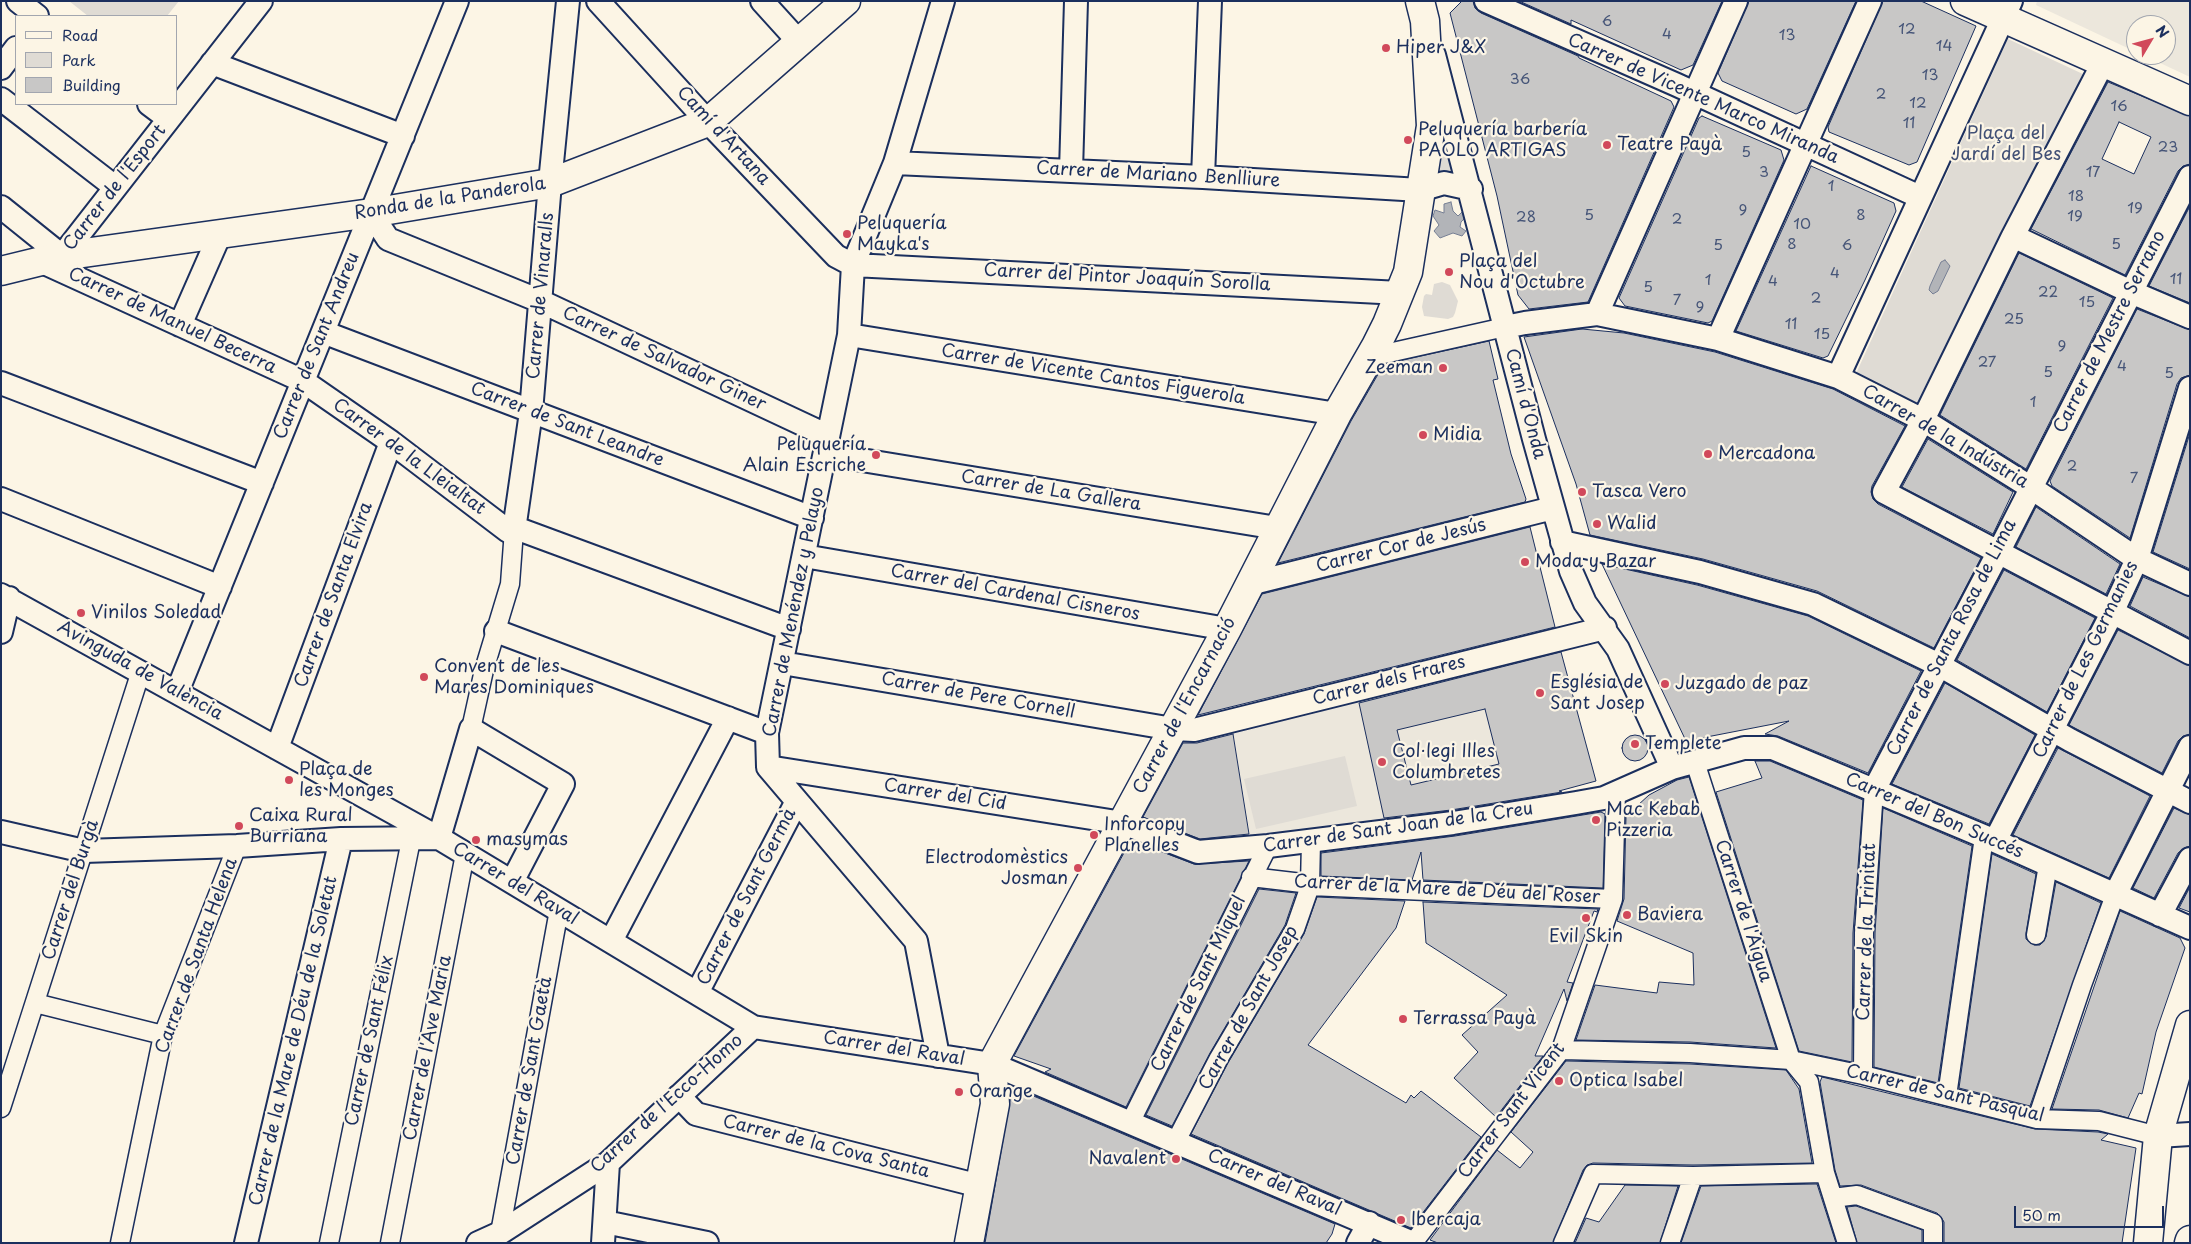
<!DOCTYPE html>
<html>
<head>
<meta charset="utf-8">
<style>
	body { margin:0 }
	#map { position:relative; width:2191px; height:1244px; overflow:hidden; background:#fcf5e5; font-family:"Playpen Sans",sans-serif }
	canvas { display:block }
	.frame { position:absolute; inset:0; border:2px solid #1b2f5e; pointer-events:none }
	.legend { position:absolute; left:15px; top:15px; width:162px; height:90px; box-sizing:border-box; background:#fcf5e5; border:1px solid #a2a6af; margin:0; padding:6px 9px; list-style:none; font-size:15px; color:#1b2f5e }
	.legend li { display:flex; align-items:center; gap:10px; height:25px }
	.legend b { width:25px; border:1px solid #a2a6af }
	.north { position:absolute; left:2126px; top:15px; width:50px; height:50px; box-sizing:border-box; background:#fcf5e5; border:1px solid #a2a6af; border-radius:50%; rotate:53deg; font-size:14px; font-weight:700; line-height:20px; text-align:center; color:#1b2f5e }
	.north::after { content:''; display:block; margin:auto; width:18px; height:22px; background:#d1495b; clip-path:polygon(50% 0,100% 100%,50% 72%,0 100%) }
	.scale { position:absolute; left:2014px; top:1206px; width:150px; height:22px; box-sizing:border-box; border:2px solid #1b2f5e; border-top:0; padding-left:6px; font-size:15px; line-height:18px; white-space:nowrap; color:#1b2f5e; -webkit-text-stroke:4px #fcf5e5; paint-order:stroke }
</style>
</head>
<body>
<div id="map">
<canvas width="2191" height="1244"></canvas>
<div class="frame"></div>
<ul class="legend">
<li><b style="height:6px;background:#fcf5e5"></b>Road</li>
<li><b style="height:14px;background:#dfdbd4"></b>Park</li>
<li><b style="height:14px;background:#c8c7c6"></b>Building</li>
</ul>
<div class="north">N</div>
<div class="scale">50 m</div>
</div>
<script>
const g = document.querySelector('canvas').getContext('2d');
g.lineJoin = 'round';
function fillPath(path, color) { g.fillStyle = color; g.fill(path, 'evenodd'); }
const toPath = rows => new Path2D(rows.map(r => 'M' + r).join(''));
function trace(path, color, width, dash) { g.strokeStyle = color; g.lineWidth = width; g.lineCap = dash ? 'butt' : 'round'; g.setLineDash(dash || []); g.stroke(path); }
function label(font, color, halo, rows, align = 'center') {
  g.font = font + ' "Playpen Sans",sans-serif'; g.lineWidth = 4.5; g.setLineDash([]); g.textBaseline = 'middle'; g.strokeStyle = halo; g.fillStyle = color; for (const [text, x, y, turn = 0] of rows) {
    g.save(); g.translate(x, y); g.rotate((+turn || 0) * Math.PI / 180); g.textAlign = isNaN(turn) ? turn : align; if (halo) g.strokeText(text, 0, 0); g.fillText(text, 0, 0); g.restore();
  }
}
const built = toPath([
	[2037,1,2190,1,2190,77,2143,55,2166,55,2166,25,2136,25,2136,52,2036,5],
	[1499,661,1536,797,1510,805,1376,826,1250,835,1232,726]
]);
const green = toPath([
	[69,1,179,1,167,16,88,16],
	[2008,39,2085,75,1913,410,1854,378],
	[1437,111,1462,181,1436,178],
	[1442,282,1450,285,1458,301,1455,313,1453,317,1448,319,1424,316,1422,307,1424,296,1426,294,1432,295,1434,284],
	[1345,756,1357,806,1256,829,1244,779]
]);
const water = toPath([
	[1451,202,1453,211,1458,216,1462,212,1466,217,1461,222,1460,227,1466,231,1462,236,1453,233,1440,238,1434,231,1439,225,1433,216,1435,210,1444,213,1444,204,1451,202],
	[1945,260,1950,266,1938,291,1933,294,1929,290,1930,286,1941,262,1945,260]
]);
const building = toPath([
	[1462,1,1473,1,1475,8,1481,13,1578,56,1579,58,1671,101,1674,107,1588,302,1529,309,1518,295,1497,196,1450,13,1462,1],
	[1519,1,1722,1,1693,65,1681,70,1571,20,1571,24,1519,1],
	[1749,1,1856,1,1807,109,1796,114,1722,81,1718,73,1749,1],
	[1883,1,1921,1,1976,26,1917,162,1909,165,1829,132,1828,127,1883,1],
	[2108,82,2190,116,2190,164,2183,166,2178,171,2125,275,2031,229,2108,82],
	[2119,122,2151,137,2134,174,2102,159,2119,122],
	[1702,116,1781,150,1784,160,1712,321,1708,323,1625,306,1619,298,1699,118,1702,116],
	[1811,166,1894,203,1896,211,1865,280,1828,356,1823,358,1736,331,1811,166],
	[2190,206,2190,303,2149,286,2190,206],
	[2019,253,2113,298,2026,469,1940,415,2019,253],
	[2137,309,2190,330,2190,375,2181,378,2177,384,2130,538,2052,486,2050,481,2137,309],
	[1582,329,1624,333,1715,352,1833,389,1905,426,1872,486,1871,492,1873,499,1878,504,1981,558,1934,648,1817,591,1703,559,1590,535,1576,484,1524,337,1582,329],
	[1489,341,1498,379,1493,380,1511,454,1526,499,1525,502,1278,563,1351,421,1384,364,1489,341],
	[2190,433,2190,569,2153,552,2190,433],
	[1928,439,2013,492,1993,534,1902,487,1928,439],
	[2036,507,2120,564,2106,594,2016,547,2036,507],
	[1530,527,1555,627,1198,715,1262,594,1530,527],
	[1602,564,1697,585,1808,616,1921,671,1868,773,1778,736,1765,734,1789,721,1686,741,1602,564],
	[2004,570,2095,618,2047,712,1957,660,2004,570],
	[2143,577,2190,597,2190,638,2130,606,2143,577],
	[2118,630,2190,666,2190,734,2183,736,2178,741,2162,773,2069,725,2118,630],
	[1561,652,1596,781,1559,791,1562,792,1451,810,1384,818,1359,703,1561,652],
	[1485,709,1499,764,1411,785,1397,730,1485,709],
	[1945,683,2035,735,1989,824,1892,784,1945,683],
	[1233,734,1249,834,1200,839,1143,817,1183,743,1197,743,1233,734],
	'1622 748a13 13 0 1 1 26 0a13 13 0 1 1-26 0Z',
	[2058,748,2150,796,2109,878,2013,835,2058,748],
	[1755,761,1770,761,1863,800,1853,933,1852,1062,1799,1051,1716,792,1762,778,1755,761],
	[1689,777,1776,1048,1690,1042,1576,1040,1595,985,1657,993,1659,982,1694,985,1693,953,1617,921,1624,899,1626,816,1649,795,1677,780,1689,777],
	[1883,808,1972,846,1938,1083,1874,1067,1875,933,1883,808],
	[2174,808,2190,815,2190,846,2184,848,2178,853,2154,898,2133,888,2174,808],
	[1601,812,1605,814,1603,888,1423,880,1421,852,1412,880,1321,876,1321,853,1455,836,1601,812],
	[1131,840,1194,864,1249,861,1126,1107,1045,1072,1051,1069,1014,1056,1131,840],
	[1992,854,2036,874,2026,933,2026,939,2034,945,2040,945,2046,937,2056,882,2101,903,2030,1106,1959,1088,1992,854],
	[2190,887,2190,912,2179,908,2190,887],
	[1259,889,1296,893,1285,925,1210,1053,1172,1126,1146,1115,1259,889],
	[1317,897,1405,901,1396,928,1308,1045,1406,1103,1411,1095,1414,1098,1421,1091,1481,1137,1411,1228,1191,1134,1228,1063,1304,934,1317,897],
	[1423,902,1598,909,1597,912,1594,911,1567,982,1573,983,1567,1001,1564,989,1535,1056,1543,1056,1496,1117,1454,1078,1478,1052,1462,1035,1507,995,1426,943,1423,902],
	[2120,911,2180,938,2185,948,2156,1032,2142,1094,2139,1093,2128,1118,2099,1110,2052,1109,2120,911],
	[1566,1061,1690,1064,1786,1070,1799,1089,1812,1163,1693,1165,1593,1163,1587,1165,1583,1170,1553,1243,1438,1243,1430,1240,1497,1150,1520,1168,1533,1152,1511,1132,1566,1061],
	[1822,1077,2035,1129,2098,1132,2108,1134,2101,1140,2136,1148,2122,1243,1944,1243,1944,1222,1941,1217,1937,1213,1861,1185,1840,1186,1835,1170,1820,1082,1822,1077],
	[1017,1089,1335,1224,1332,1234,1326,1243,985,1243,1010,1100,1012,1092,1017,1089],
	[1817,1184,1836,1243,1681,1243,1701,1186,1817,1184],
	[1625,1185,1678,1186,1660,1243,1575,1243,1586,1218,1599,1222,1625,1185],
	[1856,1206,1922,1230,1922,1243,1857,1243,1847,1207,1856,1206]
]);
const pedestrian = toPath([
	[1376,346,1384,354,1505,327],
	[471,729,484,670,510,584,514,530],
	[1695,762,1791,1060,1809,1082,1825,1173,1847,1243],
	[1251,877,1302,883,1310,886,1613,899],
	[2036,935,2048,865],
	[35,1003,163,1035],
	[1561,1050,1690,1053,1791,1060,1863,1075,2037,1119,2099,1121,2158,1136],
	[1863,1075,1864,933,1874,790],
	[1947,1096,1984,837],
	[1,1108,141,671],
	[2037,1119,2082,985,2115,895],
	[1130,1123,1268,846],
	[1176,1141,1219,1058,1295,929,1310,886,1311,841],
	[1833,1198,1857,1195,1933,1223,1933,1243],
	[500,1233,559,910],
	[120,1243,163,1035,237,846],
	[329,1243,411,840],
	[390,1243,465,854],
	[1413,1243,1561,1050,1613,899,1616,792],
	[1563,1243,1593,1174,1693,1176,1825,1173],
	[1670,1243,1693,1176]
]);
const minor = toPath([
	[18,1,37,16],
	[598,1,708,122,836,256,853,265,1400,293],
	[762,1,800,43],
	[1486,1,1677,85,1920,197],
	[1434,55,1534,439,1571,571,1585,603,1618,649,1672,768],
	[212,63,403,136],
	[2103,63,2012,238,1923,420,1884,492,2190,653],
	[1,68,16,48],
	[1,99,115,187],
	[149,104,169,119],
	[895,163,1203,177,1420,190,1444,183,1471,189],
	[1071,171,1076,1],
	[1203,177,1210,1],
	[1,207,62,256,261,1],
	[371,213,388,239,540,301,828,436],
	[2013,236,2131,292,2190,317],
	[40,261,303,381,391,442,508,531,521,530,789,629],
	[1597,314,1736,1],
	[180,325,220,234],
	[1505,327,1525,323,1597,314,1718,339,1838,377,1923,420,2030,487,2137,559,2190,584],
	[323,332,812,518],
	[849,335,1337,414],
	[1718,339,1870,1],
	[1838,377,2011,1],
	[1,383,262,483],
	[825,454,1277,528],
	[1,499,220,587],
	[514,530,531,412,550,183,568,1],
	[1562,542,1700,572,1813,604,1939,665,2070,740,2190,802],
	[804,556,1227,629],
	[1249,584,1553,508],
	[1,595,439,838,753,1027,992,1064,1413,1243],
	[496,631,767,733],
	[1,632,9,598],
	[782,663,1173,729,1194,730,1605,628],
	[177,692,457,1],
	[277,748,391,442],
	[768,767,1123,823,1198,852,1268,846,1453,823,1576,803,1604,798,1672,768,1744,748,1773,748,1995,841,2190,928],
	[1874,790,1998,553,2190,177],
	[1,832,84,851,237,846,341,839,439,838],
	[439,838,471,729,563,784,512,882],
	[1995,841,2112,613,2137,559,2190,388],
	[2115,895,2190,747],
	[2160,915,2190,859],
	[611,941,728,718],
	[697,993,797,801],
	[938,1056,916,941,768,767,767,733,849,335,853,265,895,163,943,1],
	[679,1096,696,1114,980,1186],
	[2158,1136,2190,1134],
	[605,1222,707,1243],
	[246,1243,341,839],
	[478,1243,500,1233,608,1163,753,1027],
	[603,1243,608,1163],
	[1358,1243,1369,1223]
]);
const tertiary = toPath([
	[1965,1,2190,101],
	[1,271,62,256,371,213,550,183,708,122,846,1],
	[969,1243,995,1104,992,1064,1227,629,1337,414,1376,346,1387,324,1408,272,1431,126,1425,21,1420,1],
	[2148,1243,2158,1136,2190,1025],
	[2189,1243,2190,1240]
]);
const markers = [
	[1386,48,5,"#d1495b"],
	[1408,140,5,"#d1495b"],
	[1607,145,5,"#d1495b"],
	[847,234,5,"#d1495b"],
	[1449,272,5,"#d1495b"],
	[1443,368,5,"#d1495b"],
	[1423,435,5,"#d1495b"],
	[1708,454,5,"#d1495b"],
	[876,455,5,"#d1495b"],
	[1582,492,5,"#d1495b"],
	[1597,524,5,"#d1495b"],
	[1525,562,5,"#d1495b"],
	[81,613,5,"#d1495b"],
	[424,677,5,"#d1495b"],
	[1665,684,5,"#d1495b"],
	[1540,693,5,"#d1495b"],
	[1635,744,5,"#d1495b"],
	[1382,762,5,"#d1495b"],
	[289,780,5,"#d1495b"],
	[1596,820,5,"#d1495b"],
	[239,826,5,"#d1495b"],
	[1094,835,5,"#d1495b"],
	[476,840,5,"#d1495b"],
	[1078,868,5,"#d1495b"],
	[1627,915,5,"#d1495b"],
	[1586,918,5,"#d1495b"],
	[1403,1019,5,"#d1495b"],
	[1559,1081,5,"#d1495b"],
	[959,1092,5,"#d1495b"],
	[1176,1159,5,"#d1495b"],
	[1401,1220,5,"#d1495b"]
];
const numberNames = [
	["6",1607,22],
	["12",1907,30],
	["4",1667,35],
	["13",1787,36],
	["14",1944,47],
	["13",1930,76],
	["36",1520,80],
	["2",1881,95],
	["12",1918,104],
	["16",2119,107],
	["11",1909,124],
	["23",2168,148],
	["5",1746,153],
	["3",1764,173],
	["17",2093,173],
	["1",1831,187],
	["18",2076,197],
	["19",2135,209],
	["9",1743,211],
	["5",1589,216],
	["8",1861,216],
	["19",2075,217],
	["28",1526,218],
	["2",1677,220],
	["10",1802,225],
	["8",1792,245],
	["5",2116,245],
	["5",1718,246],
	["6",1847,246],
	["4",1835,274],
	["11",2176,280],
	["1",1708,281],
	["4",1773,282],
	["5",1648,288],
	["22",2048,293],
	["2",1816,299],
	["7",1677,301],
	["15",2087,303],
	["9",1700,308],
	["25",2014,320],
	["11",1791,325],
	["15",1822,335],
	["9",2062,347],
	["27",1987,363],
	["4",2122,367],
	["5",2048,373],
	["5",2169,374],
	["1",2033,403],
	["2",2072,467],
	["7",2134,479]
];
const poiNames = [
	["Hiper J&X",1396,48],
	["Peluquería barbería",1418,130],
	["PAOLO ARTIGAS",1418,151],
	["Teatre Payà",1617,145],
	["Peluquería",857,224],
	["Mayka's",857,245],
	["Plaça del",1459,262],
	["Nou d'Octubre",1459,283],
	["Zeeman",1433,368,"right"],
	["Midia",1433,435],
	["Peluquería",866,445,"right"],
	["Alain Escriche",866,466,"right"],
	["Mercadona",1718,454],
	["Tasca Vero",1592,492],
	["Walid",1607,524],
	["Moda y Bazar",1535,562],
	["Vinilos Soledad",91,613],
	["Convent de les",434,667],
	["Mares Dominiques",434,688],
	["Església de",1550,683],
	["Sant Josep",1550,704],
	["Juzgado de paz",1675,684],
	["Templete",1645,744],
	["Col·legi Illes",1392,752],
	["Columbretes",1392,773],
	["Plaça de",299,770],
	["les Monges",299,791],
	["Mac Kebab",1606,810],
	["Pizzeria",1606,831],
	["Caixa Rural",249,816],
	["Burriana",249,837],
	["Inforcopy",1104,825],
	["Planelles",1104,846],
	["masymas",486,840],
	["Electrodomèstics",1068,858,"right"],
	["Josman",1068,879,"right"],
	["Baviera",1637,915],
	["Evil Skin",1586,937,"center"],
	["Terrassa Payà",1413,1019],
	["Optica Isabel",1569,1081],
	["Orange",969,1092],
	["Navalent",1166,1159,"right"],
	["Ibercaja",1411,1220]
];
const streetNames = [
	["Carrer de Vicente Marco Miranda",1703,99,24],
	["Camí d'Artana",723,136,47],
	["Carrer de Mariano Benlliure",1158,175,3],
	["Carrer de l'Esport",115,188,-52],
	["Ronda de la Panderola",450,199,-9],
	["Carrer del Pintor Joaquín Sorolla",1127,278,3],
	["Carrer de Vinaralls",541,296,-85],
	["Carrer de Manuel Becerra",172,321,25],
	["Carrer de Mestre Serrano",2110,332,-63],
	["Carrer de Sant Andreu",317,346,-68],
	["Carrer de Salvador Giner",664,359,25],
	["Carrer de Vicente Cantos Figuerola",1093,375,9],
	["Camí d'Onda",1525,404,75],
	["Carrer de Sant Leandre",567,425,21],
	["Carrer de la Indústria",1945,437,30],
	["Carrer de la Lleialtat",409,457,36],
	["Carrer de La Gallera",1051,491,9],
	["Carrer Cor de Jesús",1401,546,-14],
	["Carrer del Cardenal Cisneros",1015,593,10],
	["Carrer de Santa Elvira",334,595,-70],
	["Carrer de Menéndez y Pelayo",794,612,-79],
	["Carrer de Santa Rosa de Lima",1952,638,-63],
	["Carrer de Les Germanies",2086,660,-64],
	["Avinguda de València",140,671,29],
	["Carrer dels Frares",1389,681,-14],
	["Carrer de Pere Cornell",978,696,10],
	["Carrer de l'Encarnació",1185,706,-62],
	["Carrer del Cid",945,795,9],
	["Carrer del Bon Succés",1934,816,23],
	["Carrer de Sant Joan de la Creu",1398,828,-8],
	["Carrer del Raval",515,884,31],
	["Carrer del Burgà",71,890,-72],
	["Carrer de la Mare de Déu del Roser",1447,890,3],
	["Carrer de Sant Germà",747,897,-63],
	["Carrer de l'Aigua",1743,911,72],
	["Carrer de la Trinitat",1867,932,-88],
	["Carrer de Santa Helena",197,956,-70],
	["Carrer de Sant Miquel",1199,984,-64],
	["Carrer de Sant Josep",1249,1008,-61],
	["Carrer de la Mare de Déu de la Soletat",294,1041,-77],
	["Carrer de Sant Félix",370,1041,-78],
	["Carrer de l'Ave Maria",428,1048,-79],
	["Carrer del Raval",894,1049,9],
	["Carrer de Sant Gaetà",530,1071,-80],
	["Carrer de Sant Pasqual",1945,1094,13],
	["Carrer de l'Ecco-Homo",667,1104,-42],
	["Carrer Sant Vicent",1512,1111,-53],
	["Carrer de la Cova Santa",826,1147,14],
	["Carrer del Raval",1274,1183,23]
];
const parkNames = [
	["Plaça del",2006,134],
	["Jardí del Bes",2006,155]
];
fillPath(built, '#ece7dc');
fillPath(green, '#dfdbd4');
fillPath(water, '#b2b4b8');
trace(water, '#767f94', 1);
fillPath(building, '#c8c7c6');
trace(building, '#1b2f5e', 1);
trace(pedestrian, '#1b2f5e', 21);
trace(minor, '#1b2f5e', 26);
trace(tertiary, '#1b2f5e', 31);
trace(pedestrian, '#fcf5e5', 18);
trace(minor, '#fcf5e5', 22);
trace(tertiary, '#fcf5e5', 28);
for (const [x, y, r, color] of markers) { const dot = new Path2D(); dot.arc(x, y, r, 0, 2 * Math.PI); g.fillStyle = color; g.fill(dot); trace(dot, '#fcf5e5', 2); }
label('15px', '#465578', null, numberNames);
label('18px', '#1b2f5e', '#fcf5e5', poiNames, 'left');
label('18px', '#1b2f5e', '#fcf5e5', streetNames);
label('18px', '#425176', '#fcf5e5', parkNames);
</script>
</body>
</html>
